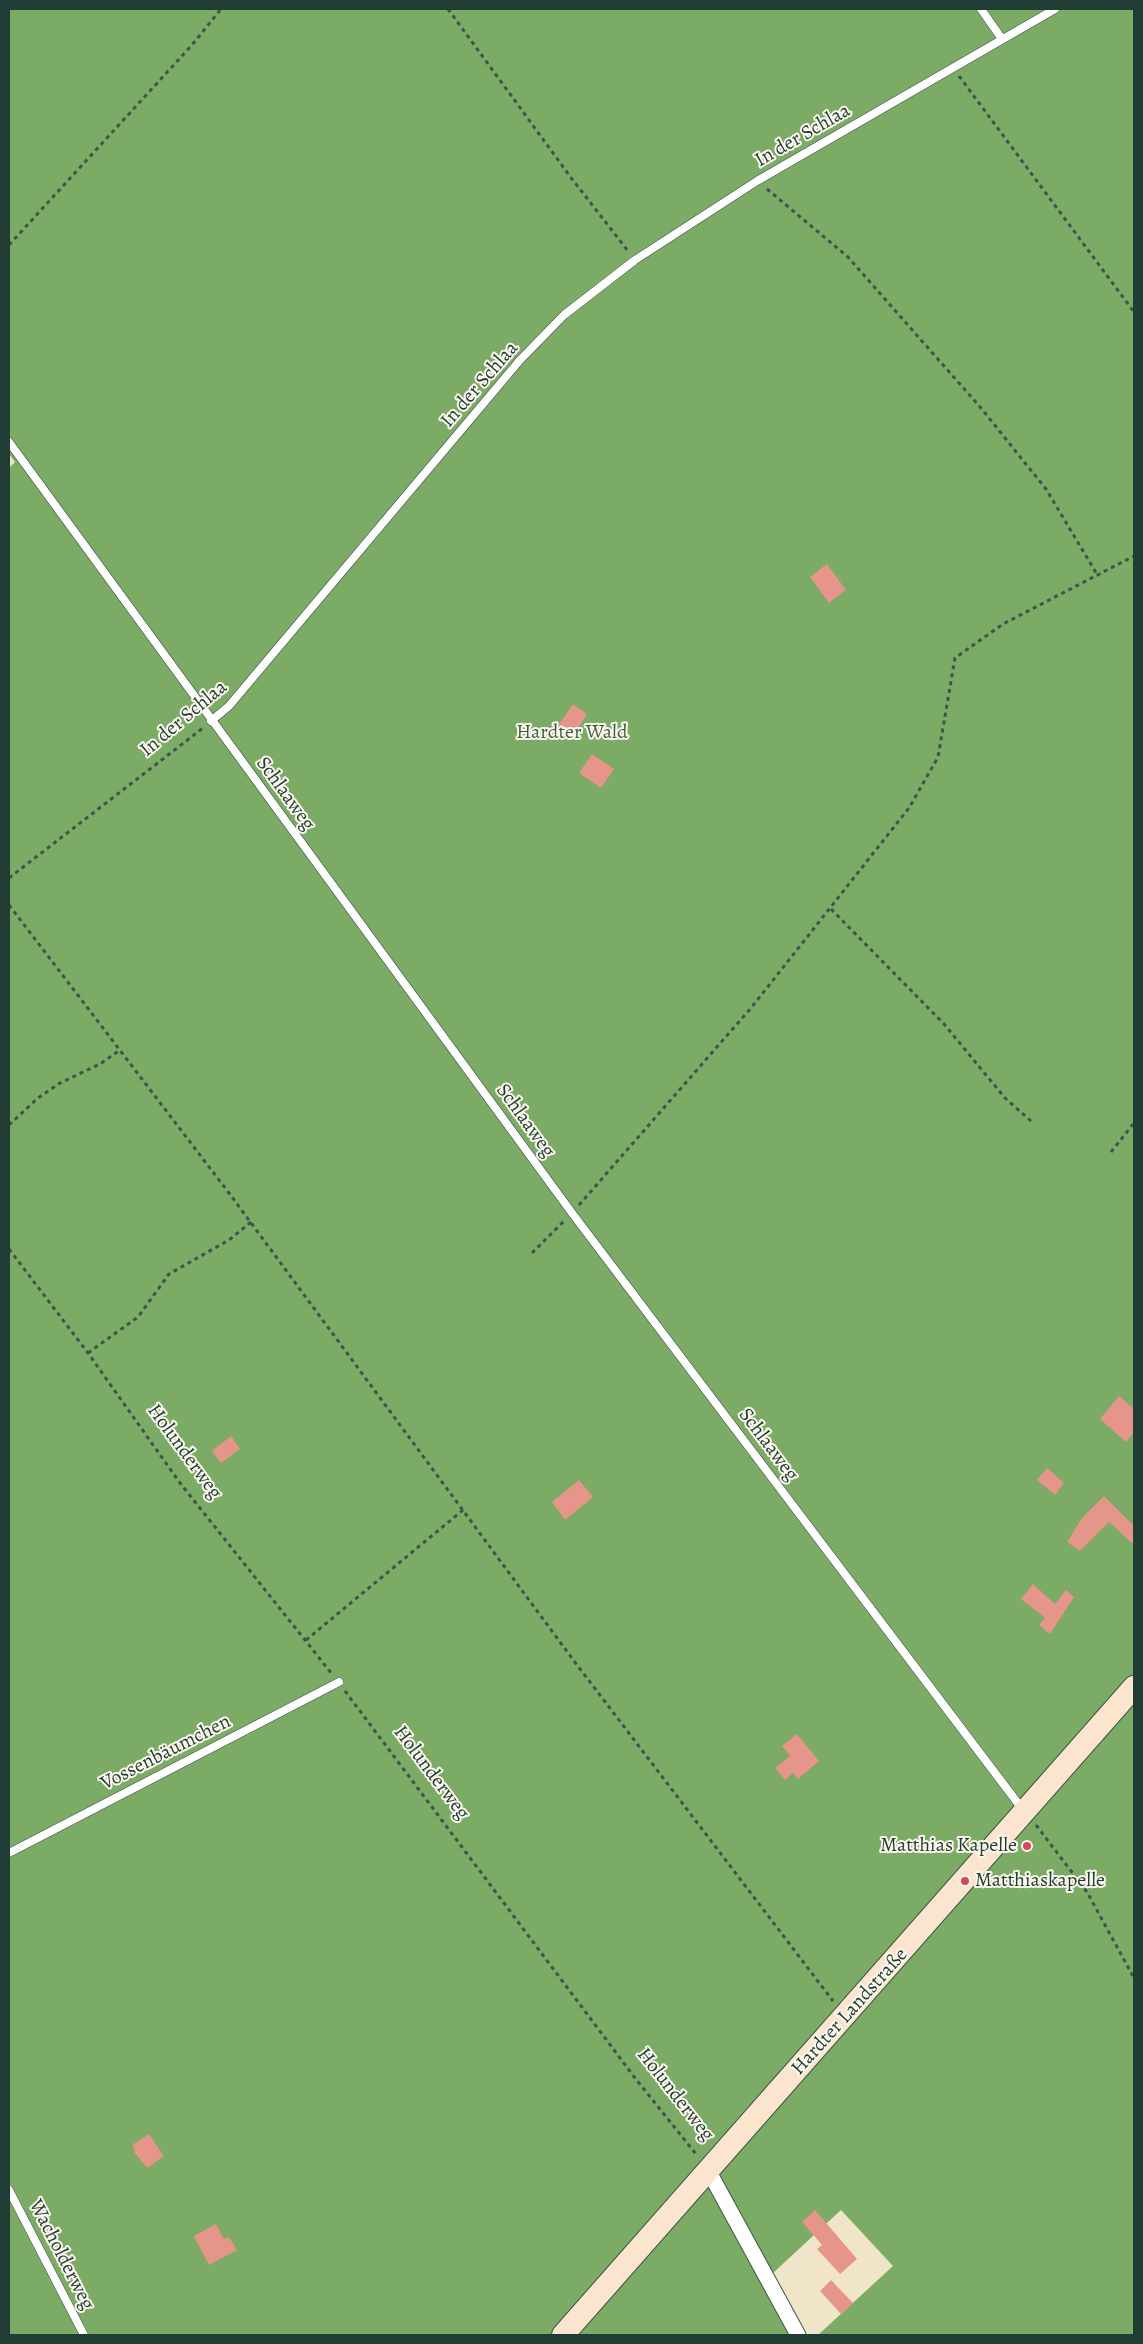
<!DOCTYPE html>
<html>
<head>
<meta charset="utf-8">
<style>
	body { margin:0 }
	#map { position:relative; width:1143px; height:2344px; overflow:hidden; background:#f0e5c9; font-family:Alegreya,serif }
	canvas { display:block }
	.frame { position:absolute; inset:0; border:10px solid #1f3d34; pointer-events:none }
</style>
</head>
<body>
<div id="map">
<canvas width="1143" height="2344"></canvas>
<div class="frame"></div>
</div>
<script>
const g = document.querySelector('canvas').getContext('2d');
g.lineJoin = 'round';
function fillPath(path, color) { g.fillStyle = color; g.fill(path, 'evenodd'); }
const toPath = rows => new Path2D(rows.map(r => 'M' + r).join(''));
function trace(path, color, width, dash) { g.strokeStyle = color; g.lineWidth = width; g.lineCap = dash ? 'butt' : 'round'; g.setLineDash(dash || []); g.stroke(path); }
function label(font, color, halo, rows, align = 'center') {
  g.font = font + ' Alegreya,serif'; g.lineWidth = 4; g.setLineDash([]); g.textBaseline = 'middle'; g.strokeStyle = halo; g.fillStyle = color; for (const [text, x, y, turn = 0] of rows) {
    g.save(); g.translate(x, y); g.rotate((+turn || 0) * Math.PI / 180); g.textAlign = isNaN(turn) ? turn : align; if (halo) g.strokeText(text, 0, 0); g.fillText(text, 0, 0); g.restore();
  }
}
const forest = toPath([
	[9,9,1134,9,1134,2335,818,2335,893,2266,841,2210,772,2274,806,2335,9,2335,9,468,15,462,9,454]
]);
const building = toPath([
	[827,564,846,590,829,603,810,577],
	[573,704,587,714,571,740,555,730],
	[592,754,614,769,601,788,579,773],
	[1119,1396,1134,1409,1134,1433,1126,1442,1100,1419],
	[231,1436,240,1449,221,1463,212,1451],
	[1047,1468,1064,1483,1055,1495,1037,1480],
	[579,1480,593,1497,565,1520,552,1502],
	[1104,1496,1134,1526,1134,1545,1109,1522,1080,1551,1067,1542,1082,1518],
	[1033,1584,1055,1604,1066,1590,1074,1597,1050,1634,1039,1625,1045,1618,1021,1599],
	[797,1734,819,1761,798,1779,793,1773,785,1780,775,1768,790,1756,782,1746],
	[149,2134,164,2156,147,2168,134,2152,135,2151,132,2145],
	[815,2210,857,2259,840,2274,817,2249,822,2245,802,2222],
	[216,2224,224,2239,229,2237,237,2250,209,2265,194,2236],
	[831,2280,853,2303,841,2314,820,2291]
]);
const path = toPath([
	[448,9,572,179,628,251],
	[959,76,1134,312],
	[767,189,848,257,981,408,1046,489,1098,576],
	[9,245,192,45,221,9],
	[9,878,203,728],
	[9,905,229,1193,574,1661,833,2001],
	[831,909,944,1024,1005,1098,1031,1121],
	[9,1125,38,1098,60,1083,100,1064,120,1050],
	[1111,1152,1134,1123],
	[579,1205,751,1008,909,808,938,757,955,658,1003,624,1134,556],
	[9,1249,88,1353,180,1483,332,1674],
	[532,1253,565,1220],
	[88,1353,138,1317,169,1274,229,1240,251,1222],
	[306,1640,463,1510],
	[345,1691,635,2078,696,2154],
	[1036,1825,1087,1892,1134,1978]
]);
const service = toPath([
	[981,9,1002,39],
	[9,442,572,1213,1023,1810],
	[211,721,229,706,520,360,564,315,635,260,757,181,1055,9],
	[9,1853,339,1682],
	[9,2190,84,2335]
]);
const minor = toPath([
	[708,2170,798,2335]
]);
const secondary = toPath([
	[563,2335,1134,1687]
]);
const markers = [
	[1027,1846,5,"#d1495b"],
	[965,1881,5,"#d1495b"]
];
const streetNames = [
	["In der Schlaa",803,136,-30],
	["In der Schlaa",480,385,-49],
	["In der Schlaa",184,719,-40],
	["Schlaaweg",285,794,54],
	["Schlaaweg",525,1121,54],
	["Schlaaweg",768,1445,53],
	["Holunderweg",184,1452,54],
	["Vossenbäumchen",166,1753,-27],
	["Holunderweg",431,1773,53],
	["Hardter Landstraße",850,2012,-48],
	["Holunderweg",675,2095,52],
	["Wacholderweg",61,2255,63]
];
const parkNames = [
	["Hardter Wald",572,733]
];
const poiNames = [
	["Matthias Kapelle",1017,1846],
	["Matthiaskapelle",975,1881,"left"]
];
fillPath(forest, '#7bab65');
fillPath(building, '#e59589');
trace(service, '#3e564a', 9);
trace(minor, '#3e564a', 17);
trace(secondary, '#3e564a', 24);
trace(path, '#3e564a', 3, [4, 4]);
trace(service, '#fff', 8);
trace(minor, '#fff', 15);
trace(secondary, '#fce5cf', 22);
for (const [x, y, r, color] of markers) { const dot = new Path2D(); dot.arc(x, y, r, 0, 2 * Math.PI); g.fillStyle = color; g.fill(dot); trace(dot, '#fbf7ec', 2); }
label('20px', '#1f3d34', '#fbf7ec', streetNames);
label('20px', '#3e5f44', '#fbf7ec', parkNames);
label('20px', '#1f3d34', '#fbf7ec', poiNames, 'right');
</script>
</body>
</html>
